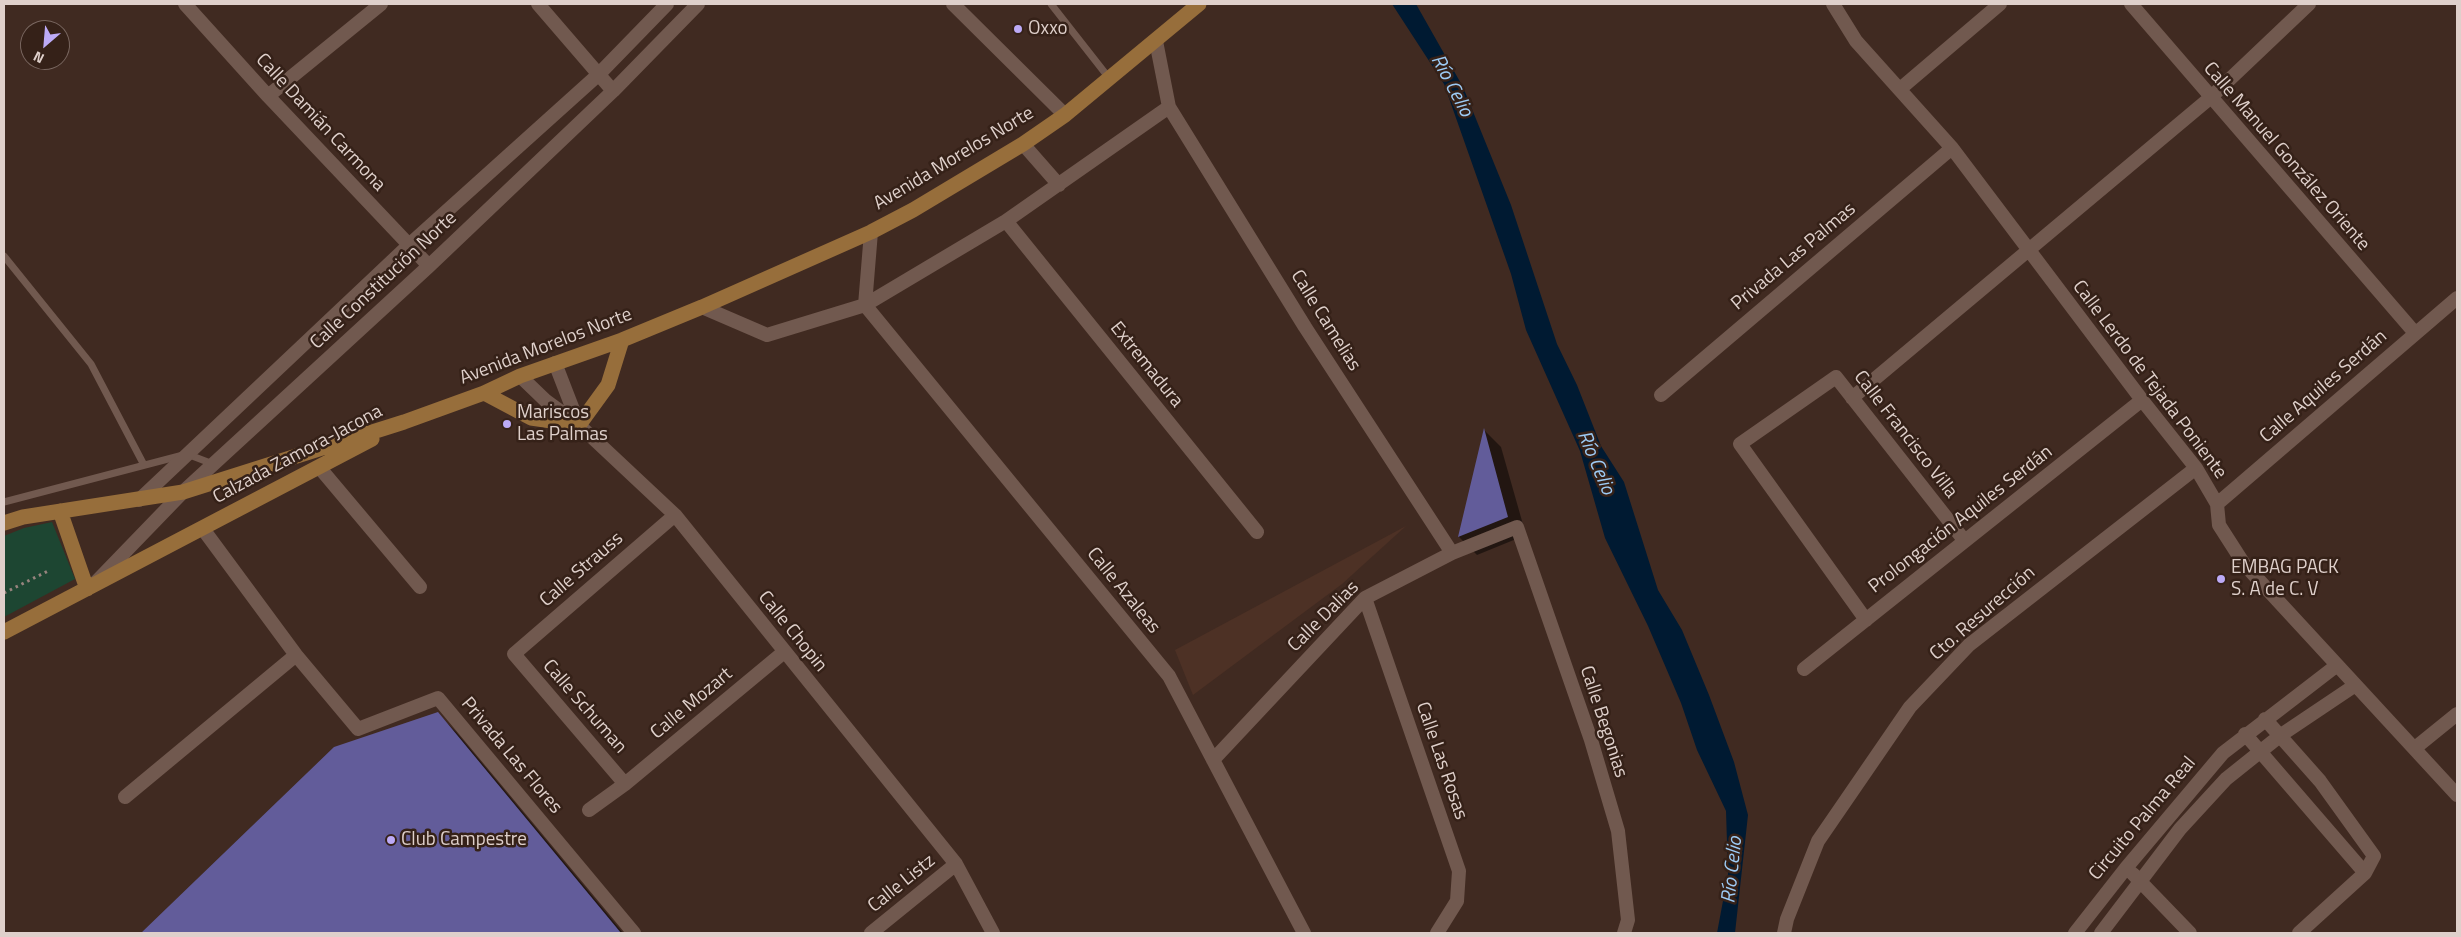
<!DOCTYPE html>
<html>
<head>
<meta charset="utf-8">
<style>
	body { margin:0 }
	#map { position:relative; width:2461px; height:937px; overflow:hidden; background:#402a21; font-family:"Titillium Web",sans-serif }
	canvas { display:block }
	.frame { position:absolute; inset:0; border:5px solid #dfd0cb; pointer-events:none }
	.north { position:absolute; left:20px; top:20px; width:50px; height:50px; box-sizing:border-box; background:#352118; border:1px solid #796760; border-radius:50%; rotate:207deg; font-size:14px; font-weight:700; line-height:20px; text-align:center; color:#dfd0cb }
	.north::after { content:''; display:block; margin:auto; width:18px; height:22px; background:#bcaaf6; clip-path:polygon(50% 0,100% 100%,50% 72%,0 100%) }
</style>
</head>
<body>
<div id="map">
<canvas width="2461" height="937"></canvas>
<div class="frame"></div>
<div class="north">N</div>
</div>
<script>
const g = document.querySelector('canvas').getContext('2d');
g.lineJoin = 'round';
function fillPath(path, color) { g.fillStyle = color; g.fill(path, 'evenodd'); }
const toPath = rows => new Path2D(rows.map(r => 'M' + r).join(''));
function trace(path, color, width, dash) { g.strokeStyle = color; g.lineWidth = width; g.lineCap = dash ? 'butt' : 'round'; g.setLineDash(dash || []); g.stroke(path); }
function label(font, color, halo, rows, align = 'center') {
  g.font = font + ' "Titillium Web",sans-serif'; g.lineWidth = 5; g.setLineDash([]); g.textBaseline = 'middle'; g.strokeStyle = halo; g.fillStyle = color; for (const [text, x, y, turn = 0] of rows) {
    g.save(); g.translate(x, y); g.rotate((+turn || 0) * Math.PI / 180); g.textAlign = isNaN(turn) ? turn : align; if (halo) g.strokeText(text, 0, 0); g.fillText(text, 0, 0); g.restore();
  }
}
const built = toPath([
	[1406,526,1342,584,1193,695,1175,650]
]);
const green = toPath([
	[52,522,75,579,4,617,4,536,24,528]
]);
const water = toPath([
	[1392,4,1416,4,1463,87,1511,205,1557,344,1577,385,1601,446,1624,482,1658,590,1682,630,1709,695,1734,762,1748,815,1735,933,1717,933,1728,874,1726,811,1697,750,1681,703,1648,626,1605,538,1580,451,1526,330,1511,274,1444,84]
]);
const shadow = toPath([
	[1484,430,1501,447,1526,535,1477,555,1459,537],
	[438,714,456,732,623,933,143,933,335,748]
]);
const building = toPath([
	[1484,428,1508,517,1458,537],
	[438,712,621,933,141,933,334,747]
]);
const path = toPath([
	[4,593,48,571]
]);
const lane = toPath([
	[1051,4,1109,78],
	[4,256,91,364,144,465],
	[4,502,187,454,213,464]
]);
const street = toPath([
	[185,4,268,96,429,266],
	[538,4,613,91],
	[953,4,1065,115],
	[1833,4,1856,41,1952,148,2142,400,2196,468,2217,504,2219,525,2244,564,2457,795],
	[2131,4,2415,333],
	[1156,41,1169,107,1305,327,1452,553],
	[1900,89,2000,4],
	[268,96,381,4],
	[1023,144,1059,185],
	[1006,221,1257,532],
	[865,305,1169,676,1304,933],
	[865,305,871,232],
	[702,307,767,335,865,305,1006,221,1169,107],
	[555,363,579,425,675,515,956,864,993,933],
	[520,376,546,401,579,425],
	[1661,395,1952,148],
	[1852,398,2210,98,2309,4],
	[319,467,420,587],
	[139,500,409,245,599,74,667,4],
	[2217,504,2457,298],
	[203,529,296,655,358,729,438,698,634,933],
	[96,582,183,492,429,266,613,91,698,4],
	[1365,598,1459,871,1457,901,1437,933],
	[1866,620,1740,444,1836,377,1964,540],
	[1804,669,2142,400],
	[2265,719,2320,781,2374,856,2365,873,2299,933],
	[2245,734,2365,873],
	[2415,748,2457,714],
	[1213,760,1365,598,1452,553,1517,527,1591,740,1618,831,1628,920,1624,933],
	[625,784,514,654,675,515],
	[125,797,296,655],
	[589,810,625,784,784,652],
	[2133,874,2190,933],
	[871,933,956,864],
	[1784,933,1787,919,1818,841,1910,707,1969,645,2196,468],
	[2075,933,2126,868,2223,753,2336,666],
	[2101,933,2180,829,2226,779,2281,735,2354,686]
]);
const primary = toPath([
	[484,393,531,418,579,425,608,385,622,340],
	[60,511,87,589],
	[4,523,23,517,183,492,404,422,484,393,520,376,622,340,702,307,871,232,913,210,1023,144,1065,115,1199,4],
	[4,632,372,439]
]);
const markers = [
	[1018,29,5,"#bcaaf6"],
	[507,424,5,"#bcaaf6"],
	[2221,579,5,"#bcaaf6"],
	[391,840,5,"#bcaaf6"]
];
const poiNames = [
	["Oxxo",1028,29],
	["Mariscos",517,413],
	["Las Palmas",517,435],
	["EMBAG PACK",2231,568],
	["S. A de C. V",2231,590],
	["Club Campestre",401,840]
];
const streetNames = [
	["Calle Damián Carmona",320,123,47],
	["Calle Manuel González Oriente",2286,157,49],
	["Avenida Morelos Norte",954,159,-31],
	["Privada Las Palmas",1794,257,-40],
	["Calle Constitución Norte",384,281,-43],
	["Calle Camelias",1325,321,58],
	["Avenida Morelos Norte",546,347,-21],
	["Extremadura",1146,365,51],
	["Calle Lerdo de Tejada Poniente",2149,380,53],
	["Calle Aquiles Serdán",2324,387,-41],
	["Calle Francisco Villa",1905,435,52],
	["Calzada Zamora-Jacona",298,455,-28],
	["Prolongación Aquiles Serdán",1961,520,-38],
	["Calle Strauss",582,570,-41],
	["Calle Azaleas",1123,591,51],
	["Cto. Resurección",1983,614,-41],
	["Calle Dalias",1324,617,-45],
	["Calle Chopin",792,632,51],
	["Calle Mozart",692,704,-40],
	["Calle Schuman",584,707,49],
	["Calle Begonias",1603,722,72],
	["Privada Las Flores",511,756,50],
	["Calle Las Rosas",1441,761,71],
	["Circuito Palma Real",2143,819,-50],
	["Calle Listz",902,884,-39]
];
const waterNames = [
	["Río Celio",1451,86,62],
	["Río Celio",1595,463,67],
	["Río Celio",1733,870,-84]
];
fillPath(built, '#4d3125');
fillPath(green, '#1d4632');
fillPath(water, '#001a32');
fillPath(shadow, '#0007');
fillPath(building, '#625c9a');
trace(path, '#97847e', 3, [2.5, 4]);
trace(lane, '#71594f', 7);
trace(street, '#71594f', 14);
trace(primary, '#976e3b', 15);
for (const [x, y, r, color] of markers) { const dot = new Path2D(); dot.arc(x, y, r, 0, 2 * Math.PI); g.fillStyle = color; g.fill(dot); trace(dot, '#352118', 2); }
label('19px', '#dfd0cb', '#352118', poiNames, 'left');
label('19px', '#dfd0cb', '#352118', streetNames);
label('italic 20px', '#9dcbf5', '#352118', waterNames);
</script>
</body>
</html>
